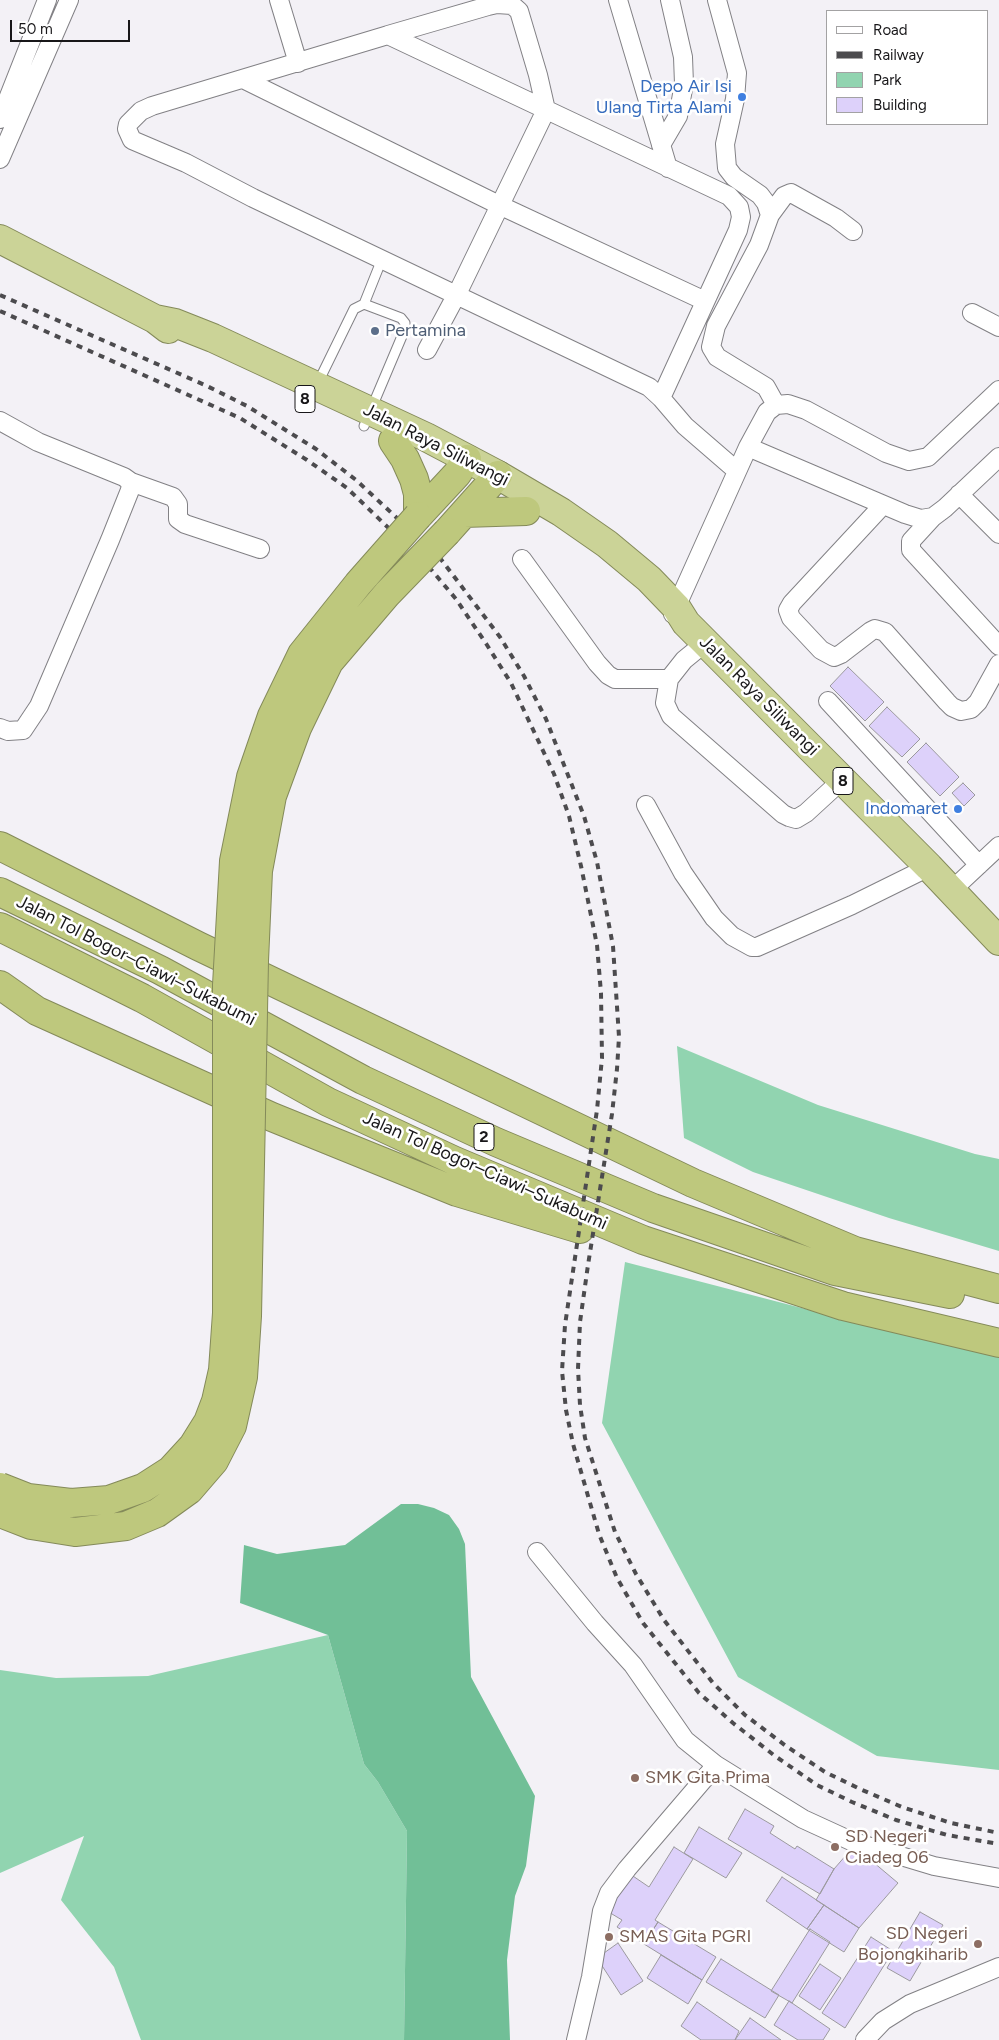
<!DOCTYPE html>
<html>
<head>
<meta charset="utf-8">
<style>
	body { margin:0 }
	#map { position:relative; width:999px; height:2040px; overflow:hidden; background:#f3f1f6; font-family:Figtree,sans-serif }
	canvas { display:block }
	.legend { position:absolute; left:826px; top:10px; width:162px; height:115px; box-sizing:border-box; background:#fff; border:1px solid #a3a2a3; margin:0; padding:6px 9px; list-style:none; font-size:15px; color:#181719 }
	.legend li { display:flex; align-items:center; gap:10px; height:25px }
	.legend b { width:25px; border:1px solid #a3a2a3 }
	.scale { position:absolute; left:10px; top:20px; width:120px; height:22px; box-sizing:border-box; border:2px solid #181719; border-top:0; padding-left:6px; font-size:15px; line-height:18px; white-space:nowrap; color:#181719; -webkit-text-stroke:4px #fff; paint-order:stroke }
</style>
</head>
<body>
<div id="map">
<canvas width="999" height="2040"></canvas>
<ul class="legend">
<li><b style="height:6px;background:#fff"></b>Road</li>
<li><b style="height:6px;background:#4c4b4e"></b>Railway</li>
<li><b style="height:14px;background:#91d4b0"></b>Park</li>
<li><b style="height:14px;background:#ddd1fa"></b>Building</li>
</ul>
<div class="scale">50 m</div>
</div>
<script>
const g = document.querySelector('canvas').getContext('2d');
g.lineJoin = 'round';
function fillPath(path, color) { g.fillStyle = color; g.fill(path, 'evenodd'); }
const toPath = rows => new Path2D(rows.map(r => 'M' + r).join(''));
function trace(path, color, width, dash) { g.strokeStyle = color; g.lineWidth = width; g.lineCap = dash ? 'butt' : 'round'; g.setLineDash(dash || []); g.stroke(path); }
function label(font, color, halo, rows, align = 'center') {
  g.font = font + ' Figtree,sans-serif'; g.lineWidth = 5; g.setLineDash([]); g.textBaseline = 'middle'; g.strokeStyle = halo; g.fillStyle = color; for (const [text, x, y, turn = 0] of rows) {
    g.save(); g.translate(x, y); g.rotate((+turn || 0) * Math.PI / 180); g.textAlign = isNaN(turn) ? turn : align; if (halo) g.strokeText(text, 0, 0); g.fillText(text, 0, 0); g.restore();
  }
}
const green = toPath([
	[677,1046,818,1105,975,1154,999,1159,999,1251,889,1218,753,1172,684,1138],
	[625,1262,817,1312,999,1351,999,1770,877,1756,738,1677,602,1423],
	[328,1635,364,1764,378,1782,407,1831,404,2040,141,2040,114,1967,61,1900,84,1836,0,1873,0,1670,56,1678,148,1676]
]);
const forest = toPath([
	[401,1504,418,1504,434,1508,449,1515,459,1529,465,1544,471,1677,535,1796,526,1866,515,1896,507,1960,510,2040,404,2040,407,1831,378,1782,364,1764,328,1635,240,1603,244,1545,277,1554,345,1545]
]);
const building = toPath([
	[848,667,884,702,865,721,830,686,848,667],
	[887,707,920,739,902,757,869,726,887,707],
	[926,743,959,777,940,796,907,762,926,743],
	[963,783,975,795,964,806,952,793,963,783],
	[745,1809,774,1826,770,1833,795,1849,797,1846,834,1869,820,1894,728,1839,745,1809],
	[699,1827,742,1853,726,1878,684,1853,699,1827],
	[854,1846,898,1883,859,1928,816,1900,834,1869,854,1846],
	[674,1847,693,1859,655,1920,658,1922,644,1944,617,1927,622,1920,607,1911,630,1874,649,1887,674,1847],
	[782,1877,824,1905,807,1929,766,1901,782,1877],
	[824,1905,859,1928,844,1952,807,1929,824,1905],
	[920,1912,943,1925,910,1981,887,1968,920,1912],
	[658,1922,716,1957,702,1980,644,1944,658,1922],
	[810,1929,830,1942,792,2003,771,1991,810,1929],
	[871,1937,893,1951,845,2028,822,2013,871,1937],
	[618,1943,643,1981,621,1995,597,1958,618,1943],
	[661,1955,702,1980,688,2004,647,1978,661,1955],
	[721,1959,779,1995,765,2018,706,1982,721,1959],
	[820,1964,841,1978,820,2010,799,1996,820,1964],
	[789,2001,830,2029,823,2040,798,2040,774,2025,789,2001],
	[697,2002,739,2031,735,2040,701,2040,681,2026,697,2002],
	[750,2018,781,2040,735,2040,750,2018]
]);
const service = toPath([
	[364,304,382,259],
	[309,401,354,309,364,304,401,318,405,323,405,329,364,426]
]);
const minor = toPath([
	[279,0,298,63],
	[618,0,668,168],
	[717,0,737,73,735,99,725,144,727,168,734,177,760,195,766,203,770,215,759,245,716,326,711,347,717,357,766,387,776,405],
	[388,35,488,6,497,4,512,5,519,11,538,75,546,110,457,294,427,350],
	[245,80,499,205,705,301],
	[0,119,47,0],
	[661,145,678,116,684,84,683,57,670,0],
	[0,159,69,0],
	[770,215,784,196,791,193,836,218,853,231],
	[972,313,999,327],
	[661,398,738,230,741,217,739,207,729,196,388,35,152,106,141,111,128,124,127,129,132,140,186,163,253,198,649,387,661,398,685,426,737,471],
	[0,421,38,442,124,477,131,482,130,490,110,540,39,706,23,730,8,731,0,728],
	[748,447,905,514,921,519,933,517,945,508,999,457],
	[131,482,173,497,178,504,178,519,185,524,260,549],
	[959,494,999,534],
	[883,505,792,603,788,610,791,618,821,650,834,657,841,654,871,631,875,629,885,632,947,702,952,707,961,711,971,709,978,702,999,664],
	[933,517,911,541,911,550,999,646],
	[522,559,597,663,608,675,615,679,669,679],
	[673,614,748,447,767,412,776,405,788,404,806,410,886,453,909,461,928,457,999,390],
	[706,642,684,660,669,679,665,703,671,716,783,814,789,817,796,819,806,813,842,780],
	[828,701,979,865],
	[646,805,683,873,714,918,732,936,752,947,757,947,852,905,929,867],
	[952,890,999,846],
	[537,1552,595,1623,633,1665,685,1740,716,1765,803,1819,851,1841,934,1866,999,1878],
	[576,2040,591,1977,602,1911,609,1893,627,1869,716,1765],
	[865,2040,883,2021,910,2004,999,1967]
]);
const trunk = toPath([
	[0,239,155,319,168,329],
	[155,319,175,323,213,338,426,437,498,475,561,512,607,544,649,579,676,607,686,623,929,867,999,941]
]);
const motorway = toPath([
	[393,441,405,459,414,479,418,494,418,516],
	[464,513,526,511],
	[418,516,457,474,467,459],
	[447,532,498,475],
	[0,846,198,946,693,1183,855,1251,999,1289],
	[0,892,160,970,363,1080,496,1142,653,1208,835,1271,950,1294],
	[0,927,142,998,328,1102,455,1161,643,1240,843,1306,999,1343],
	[0,985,37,1011,272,1117,457,1192,580,1229]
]);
const rail = toPath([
	[0,295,207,386,247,406,316,449,356,480,440,558,500,637,524,676,546,719,584,816,597,862,613,946,619,1037,617,1069,612,1114,588,1265,580,1322,578,1369,580,1405,585,1438,615,1532,636,1574,664,1620,713,1683,745,1715,786,1746,825,1772,860,1789,902,1807,951,1823,999,1833],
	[0,311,240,418,307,460,347,488,429,567,456,599,487,645,511,683,554,774,569,816,581,866,597,945,601,993,602,1058,597,1110,565,1325,562,1371,566,1410,573,1444,599,1534,617,1578,643,1623,699,1693,733,1723,775,1756,817,1785,852,1802,896,1820,947,1835,999,1844]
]);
const motorwayBridge = toPath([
	[0,1487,28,1498,71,1503,109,1500,143,1488,171,1470,193,1446,208,1422,216,1401,223,1370,227,1313,227,985,234,861,251,777,272,716,302,654,358,584,418,516],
	[0,1513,31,1525,75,1532,126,1526,157,1513,189,1490,214,1461,232,1426,243,1377,247,1316,254,961,258,871,272,796,297,728,329,662,387,594,447,532]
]);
const markers = [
	[742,97,5,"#3f7fe0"],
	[375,331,5,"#5c6f8a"],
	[958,809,5,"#3f7fe0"],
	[635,1778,5,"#8d6e63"],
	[835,1847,5,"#8d6e63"],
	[609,1937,5,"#8d6e63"],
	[978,1944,5,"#8d6e63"]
];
const shields = [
	[305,399,20],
	[843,781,20],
	[484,1137,20]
];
const shieldNames = [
	["8",305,399],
	["8",843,781],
	["2",484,1137]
];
const shopNames = [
	["Depo Air Isi",732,87],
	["Ulang Tirta Alami",732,108],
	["Indomaret",948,809]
];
const serviceNames = [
	["Pertamina",385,331]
];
const streetNames = [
	["Jalan Raya Siliwangi",436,445,27],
	["Jalan Raya Siliwangi",759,696,45],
	["Jalan Tol Bogor–Ciawi–Sukabumi",136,961,27],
	["Jalan Tol Bogor–Ciawi–Sukabumi",485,1171,24]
];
const educationNames = [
	["SMK Gita Prima",645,1778],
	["SD Negeri",845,1837],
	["Ciadeg 06",845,1858],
	["SD Negeri",968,1934,"right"],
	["Bojongkiharib",968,1955,"right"],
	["SMAS Gita PGRI",619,1937]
];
fillPath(green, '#91d4b0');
fillPath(forest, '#71bf97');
fillPath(building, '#ddd1fa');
trace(building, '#9b999e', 1);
trace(service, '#828185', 11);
trace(minor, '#828185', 20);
trace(trunk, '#848a5a', 30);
trace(motorway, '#848a5a', 30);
trace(service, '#fff', 9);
trace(minor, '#fff', 18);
trace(trunk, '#cbd397', 28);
trace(motorway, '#bec87d', 28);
trace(rail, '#4c4b4e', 4, [6, 6]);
trace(motorwayBridge, '#848a5a', 30, []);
trace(motorwayBridge, '#bec87d', 28);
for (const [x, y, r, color] of markers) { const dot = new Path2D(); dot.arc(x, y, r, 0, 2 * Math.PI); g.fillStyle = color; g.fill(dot); trace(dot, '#fff', 2); }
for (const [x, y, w] of shields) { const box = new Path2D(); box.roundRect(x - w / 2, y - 13.5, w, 27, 4); g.fillStyle = '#fff'; g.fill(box); trace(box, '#181719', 1); }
label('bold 16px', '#181719', null, shieldNames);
label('18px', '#366cbe', '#fff', shopNames, 'right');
label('18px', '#4e5e75', '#fff', serviceNames, 'left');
label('18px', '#181719', '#fff', streetNames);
label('18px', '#785e54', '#fff', educationNames, 'left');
</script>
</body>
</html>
